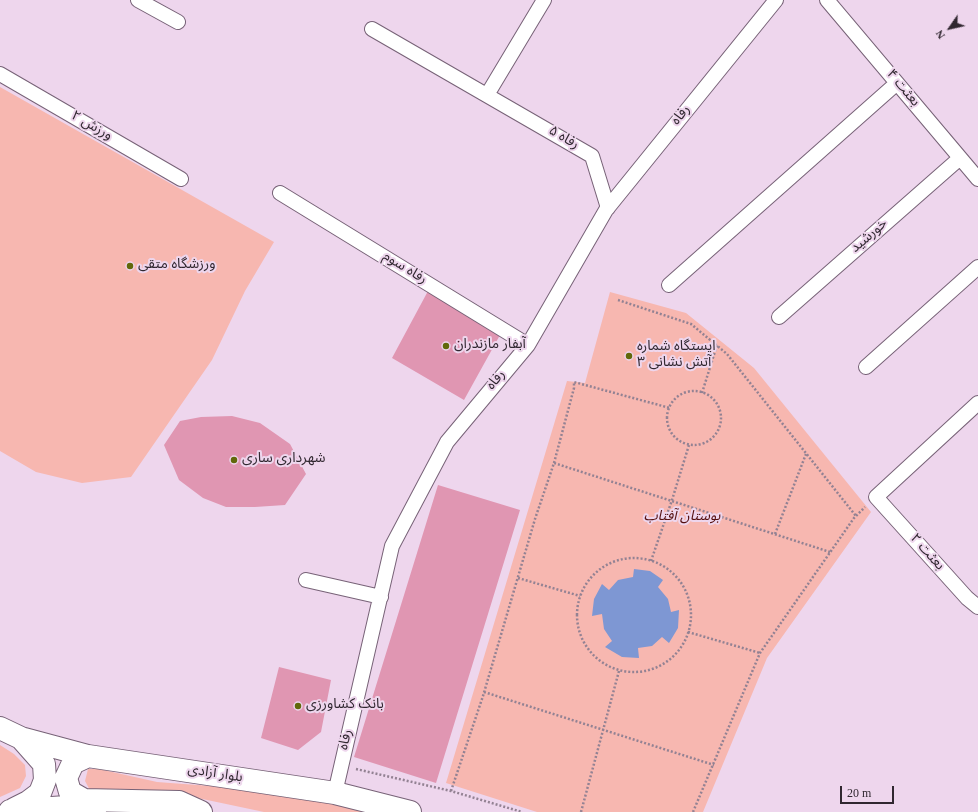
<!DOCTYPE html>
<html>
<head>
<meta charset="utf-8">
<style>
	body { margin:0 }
	#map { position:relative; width:978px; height:812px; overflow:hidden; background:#eed6ed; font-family:Georgia,serif }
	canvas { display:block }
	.north { position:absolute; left:930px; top:8px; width:40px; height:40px; -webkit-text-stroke:3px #eed6ed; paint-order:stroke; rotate:236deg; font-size:11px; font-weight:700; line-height:16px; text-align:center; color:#302730 }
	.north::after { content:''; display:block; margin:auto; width:14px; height:18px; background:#302730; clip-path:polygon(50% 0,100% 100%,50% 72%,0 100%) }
	.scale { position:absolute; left:840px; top:786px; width:54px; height:18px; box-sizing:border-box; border:2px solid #302730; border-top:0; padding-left:5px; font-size:12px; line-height:14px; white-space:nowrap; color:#302730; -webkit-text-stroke:3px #eed6ed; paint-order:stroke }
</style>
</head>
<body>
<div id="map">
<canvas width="978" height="812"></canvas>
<div class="north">N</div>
<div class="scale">20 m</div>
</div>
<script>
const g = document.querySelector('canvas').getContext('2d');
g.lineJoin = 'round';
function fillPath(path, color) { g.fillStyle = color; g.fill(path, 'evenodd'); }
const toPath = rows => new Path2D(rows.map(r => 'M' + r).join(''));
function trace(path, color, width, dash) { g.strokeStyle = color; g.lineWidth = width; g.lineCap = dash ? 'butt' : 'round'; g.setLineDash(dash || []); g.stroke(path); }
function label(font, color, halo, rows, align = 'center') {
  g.font = font + ' Georgia,"Noto Sans Arabic",serif'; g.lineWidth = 4; g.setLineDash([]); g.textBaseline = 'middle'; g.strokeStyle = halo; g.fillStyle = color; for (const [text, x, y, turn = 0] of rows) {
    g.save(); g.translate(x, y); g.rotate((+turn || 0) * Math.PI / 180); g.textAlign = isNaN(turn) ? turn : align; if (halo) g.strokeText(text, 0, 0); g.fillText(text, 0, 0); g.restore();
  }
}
const green = toPath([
	[0,87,274,242,245,291,212,360,131,477,82,483,36,472,0,451],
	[610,292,686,313,754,368,871,512,767,658,703,812,537,812,446,783,567,381,585,383],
	[0,745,14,754,25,765,26,776,20,788,0,797],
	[88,769,99,769,157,782,251,789,390,812,264,812,193,797,92,794,85,781]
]);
const water = toPath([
	[634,569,650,571,663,580,658,587,668,599,671,612,679,610,678,628,669,643,662,637,652,646,638,648,639,658,622,657,605,647,612,641,604,629,602,614,592,616,594,599,602,584,609,590,618,580,633,577]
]);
const building = toPath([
	[428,291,500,335,464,400,392,358],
	[232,416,260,423,290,444,306,474,285,505,255,507,226,507,203,498,179,480,164,445,180,421,201,417],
	[438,485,520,510,436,783,354,757],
	[279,667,331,680,321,732,298,750,261,738]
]);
const path = toPath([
	[618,300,691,324,727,354,856,516],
	'667 418a27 27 0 1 1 54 0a27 27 0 1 1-54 0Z',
	[702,393,717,345],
	[554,463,574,388,574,382,670,408],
	[775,534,806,454],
	'577 615a57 57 0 1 1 114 0a57 57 0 1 1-114 0Z',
	[651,561,672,500,689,445],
	[518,578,580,596],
	[688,632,760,653],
	[484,692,714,765],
	[356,769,451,791,522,812],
	[451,791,483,696,535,519,554,463,830,552],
	[581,812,619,671],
	[693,812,760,653,854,518,865,507]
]);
const street = toPath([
	[138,0,178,22],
	[827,0,978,179],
	[372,29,592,156,608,208],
	[0,74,181,179],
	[487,95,544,0],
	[280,193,528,345],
	[669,285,897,83],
	[779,317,960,158],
	[866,367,978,267],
	[978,403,876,497,967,598,978,607],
	[306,580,381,597],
	[335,793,392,546,447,442,528,345,606,210,776,0]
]);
const primary = toPath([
	[0,728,21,738,44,764,45,780,40,793,28,802,14,809],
	[21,738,88,756,335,793,410,812],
	[88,756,73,763,66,778,70,792,84,800,179,802,201,812],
	[10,811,80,806,96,807]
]);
const markers = [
	[130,266,4,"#61680a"],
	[446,346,4,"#61680a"],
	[629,356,4,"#61680a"],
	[234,460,4,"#61680a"],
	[298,706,4,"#61680a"]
];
const streetNames = [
	["بعثت ۴",902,89,50],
	["رفاه",682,116,-51],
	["ورزش ۲",91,127,30],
	["رفاه ۵",563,139,30],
	["خورشید",870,237,-41],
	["رفاه سوم",404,269,32],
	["رفاه",497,381,-50],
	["بعثت ۲",926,553,48],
	["رفاه",347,740,-77],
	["بلوار آزادی",215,775,9]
];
const poiNames = [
	["ورزشگاه متقی",138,266],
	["آبفار مازندران",454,346],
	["ایستگاه شماره",637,348],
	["۳ آتش نشانی",637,364],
	["شهرداری ساری",242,460],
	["بانک کشاورزی",306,706]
];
const parkNames = [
	["بوستان آفتاب",682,518]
];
fillPath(green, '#f7b7b0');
fillPath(water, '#7e97d3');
fillPath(building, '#e096b2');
trace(street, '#776277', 16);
trace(primary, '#776277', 24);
trace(path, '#938293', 2.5, [2, 2]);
trace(street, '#fff', 14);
trace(primary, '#fff', 22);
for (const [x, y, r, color] of markers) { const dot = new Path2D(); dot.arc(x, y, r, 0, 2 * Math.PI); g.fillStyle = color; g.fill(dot); trace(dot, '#eed6ed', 1.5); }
label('14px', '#302730', '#eed6ed', streetNames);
label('14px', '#302730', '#eed6ed', poiNames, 'left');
label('italic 14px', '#540f10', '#eed6ed', parkNames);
</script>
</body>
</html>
